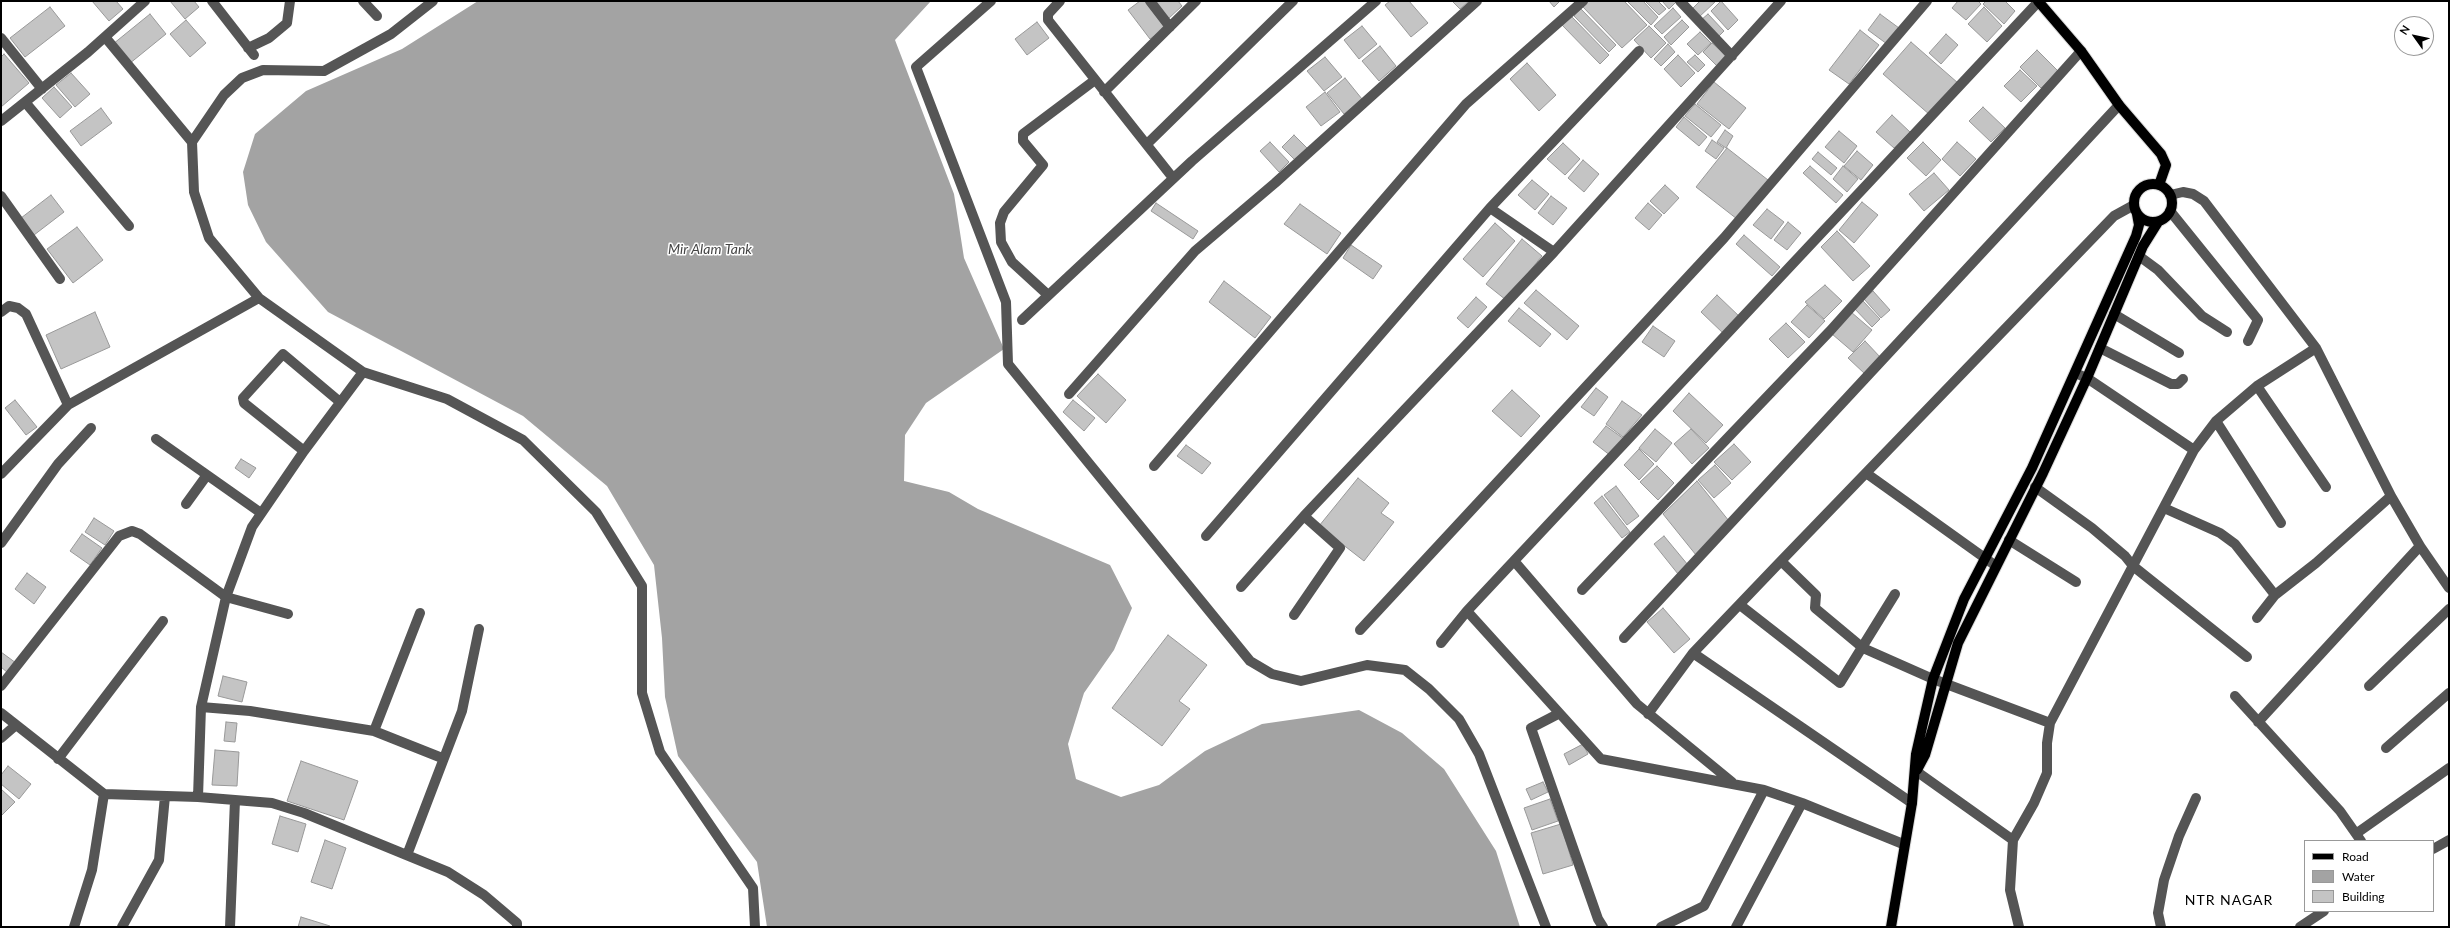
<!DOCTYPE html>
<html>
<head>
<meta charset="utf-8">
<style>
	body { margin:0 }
	#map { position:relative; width:2450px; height:928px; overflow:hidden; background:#fff; font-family:Lato,sans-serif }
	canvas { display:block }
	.frame { position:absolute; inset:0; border:2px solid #000; pointer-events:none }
	.legend { position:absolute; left:2304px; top:840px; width:130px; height:72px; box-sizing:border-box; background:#fff; border:1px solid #999; margin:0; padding:5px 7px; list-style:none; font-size:12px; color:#000 }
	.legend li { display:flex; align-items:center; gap:8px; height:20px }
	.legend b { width:20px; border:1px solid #999 }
	.north { position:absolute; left:2394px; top:16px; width:40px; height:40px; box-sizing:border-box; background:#fff; border:1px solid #999; border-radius:50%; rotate:303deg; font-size:11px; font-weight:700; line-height:16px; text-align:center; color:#000 }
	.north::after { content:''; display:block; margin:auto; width:14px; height:18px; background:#000; clip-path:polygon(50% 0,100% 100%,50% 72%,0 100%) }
</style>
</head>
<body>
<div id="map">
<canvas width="2450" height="928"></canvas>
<div class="frame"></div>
<ul class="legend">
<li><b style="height:5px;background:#000"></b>Road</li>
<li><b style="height:11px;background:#a3a3a3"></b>Water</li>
<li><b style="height:11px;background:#c4c4c4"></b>Building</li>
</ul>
<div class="north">N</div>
</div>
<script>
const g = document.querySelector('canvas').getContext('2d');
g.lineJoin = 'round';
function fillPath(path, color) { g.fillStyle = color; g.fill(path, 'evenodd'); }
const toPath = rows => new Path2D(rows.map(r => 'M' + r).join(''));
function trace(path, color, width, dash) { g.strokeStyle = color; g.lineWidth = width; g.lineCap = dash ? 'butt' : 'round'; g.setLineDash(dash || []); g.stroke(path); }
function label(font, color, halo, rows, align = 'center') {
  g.font = font + ' Lato,sans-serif'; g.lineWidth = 3; g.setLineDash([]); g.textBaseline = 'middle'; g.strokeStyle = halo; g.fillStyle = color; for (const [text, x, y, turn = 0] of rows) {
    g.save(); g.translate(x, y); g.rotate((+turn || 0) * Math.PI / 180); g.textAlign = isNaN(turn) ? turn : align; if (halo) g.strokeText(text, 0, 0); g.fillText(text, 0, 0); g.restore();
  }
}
const water = toPath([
	[478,1,931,1,895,40,954,194,964,258,1004,349,926,403,905,435,904,481,949,492,978,509,1110,565,1132,608,1114,650,1084,693,1068,744,1076,779,1121,797,1159,785,1205,751,1262,724,1359,710,1402,733,1444,769,1496,851,1520,927,767,927,757,862,678,756,665,697,662,638,654,565,607,486,523,416,328,312,266,242,248,205,243,172,255,134,306,91,402,49]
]);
const building = toPath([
	[92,1,116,1,123,9,109,21,92,1],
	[170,1,194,1,199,7,185,19,170,1],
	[1140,1,1145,1,1165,28,1150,39,1128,10,1140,1],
	[1152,1,1178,1,1182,6,1168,19,1152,1],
	[1390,1,1409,1,1428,23,1411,37,1385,5,1390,1],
	[1452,1,1469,1,1460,9,1452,1],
	[1549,1,1560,1,1554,7,1549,1],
	[1589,1,1624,1,1647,25,1622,48,1583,7,1589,1],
	[1627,1,1643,1,1658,17,1651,25,1627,1],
	[1645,1,1658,1,1666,9,1659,15,1645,1],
	[1662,1,1676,1,1676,2,1669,9,1662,1],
	[1700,1,1715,2,1698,18,1691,10,1700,1],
	[1721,1,1738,20,1728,30,1711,11,1721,1],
	[1958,1,1978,1,1981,4,1966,20,1952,8,1958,1],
	[1986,1,2005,1,2015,11,2004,24,1983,4,1986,1],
	[50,7,65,26,25,57,10,38,50,7],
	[1984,7,2002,26,1987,42,1968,24,1984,7],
	[1673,8,1681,17,1662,34,1654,26,1673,8],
	[1581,9,1616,45,1609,52,1574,16,1581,9],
	[150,14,166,34,129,64,113,44,150,14],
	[1708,14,1724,31,1718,37,1701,20,1708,14],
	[1880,14,1899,28,1887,44,1868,30,1880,14],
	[1571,16,1609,55,1600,64,1562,25,1571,16],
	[186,20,206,43,190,57,170,34,186,20],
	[1682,20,1689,27,1671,45,1664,37,1682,20],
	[1037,22,1049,38,1027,55,1015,39,1037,22],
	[1362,26,1377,44,1359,59,1344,40,1362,26],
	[1649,26,1666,43,1651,58,1634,40,1649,26],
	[1860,30,1879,45,1849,84,1829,70,1860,30],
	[1700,32,1711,43,1698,55,1687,44,1700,32],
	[1946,34,1958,45,1941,64,1929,53,1946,34],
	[1911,42,1958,83,1930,115,1883,74,1911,42],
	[1712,43,1727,56,1717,66,1703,52,1712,43],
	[1668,44,1675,52,1661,66,1654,59,1668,44],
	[1380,46,1396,66,1379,81,1362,61,1380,46],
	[2037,50,2058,71,2041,88,2020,67,2037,50],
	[4,54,29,83,1,107,1,57,4,54],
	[1678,55,1695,73,1681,87,1664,69,1678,55],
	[1695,55,1705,65,1698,72,1687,62,1695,55],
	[1325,57,1342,77,1324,91,1307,71,1325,57],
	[1527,63,1556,95,1539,111,1510,79,1527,63],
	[2020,70,2037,86,2021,102,2004,86,2020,70],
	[71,73,90,94,75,107,56,85,71,73],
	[1345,78,1362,99,1344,114,1327,93,1345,78],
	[1714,82,1746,108,1729,129,1697,104,1714,82],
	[54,87,72,107,60,118,42,98,54,87],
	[1325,92,1340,112,1321,126,1306,107,1325,92],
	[1695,104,1721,125,1711,137,1685,116,1695,104],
	[1983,107,2005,128,1991,142,1969,121,1983,107],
	[101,108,112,123,81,146,70,131,101,108],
	[1892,115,1910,132,1894,148,1876,132,1892,115],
	[1684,117,1707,137,1699,146,1676,127,1684,117],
	[1725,130,1733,136,1726,148,1717,142,1725,130],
	[1839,131,1857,146,1844,163,1825,147,1839,131],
	[1294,135,1309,150,1297,162,1282,147,1294,135],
	[1712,140,1724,148,1716,159,1705,151,1712,140],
	[1270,142,1289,162,1279,172,1260,151,1270,142],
	[1923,142,1941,160,1926,176,1907,158,1923,142],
	[1957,142,1976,159,1960,176,1942,159,1957,142],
	[1563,143,1580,159,1565,175,1547,159,1563,143],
	[1727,148,1768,180,1737,219,1696,187,1727,148],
	[1857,151,1873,165,1861,180,1844,166,1857,151],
	[1818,152,1837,168,1831,175,1812,159,1818,152],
	[1583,160,1599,174,1584,192,1568,178,1583,160],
	[1810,166,1843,195,1836,203,1803,173,1810,166],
	[1843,166,1858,179,1847,192,1833,179,1843,166],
	[1934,173,1949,190,1924,211,1909,194,1934,173],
	[1532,180,1549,194,1535,210,1518,195,1532,180],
	[1665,185,1679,198,1664,214,1650,201,1665,185],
	[51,195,64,212,34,235,21,218,51,195],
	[1551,196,1567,208,1553,225,1538,213,1551,196],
	[1862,202,1878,215,1854,243,1839,230,1862,202],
	[1156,203,1198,231,1193,239,1151,211,1156,203],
	[1648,203,1662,215,1649,230,1635,218,1648,203],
	[1300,204,1341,233,1327,254,1284,224,1300,204],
	[1767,209,1784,222,1771,239,1753,225,1767,209],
	[1788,222,1801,233,1787,250,1774,240,1788,222],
	[1495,223,1515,241,1483,277,1463,259,1495,223],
	[77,227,103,260,73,283,47,249,77,227],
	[1837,231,1870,266,1853,281,1821,247,1837,231],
	[1744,235,1780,267,1772,276,1736,244,1744,235],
	[1522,239,1542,256,1506,300,1486,284,1522,239],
	[1351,245,1382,266,1373,279,1343,258,1351,245],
	[1224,281,1271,317,1255,338,1209,302,1224,281],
	[1825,285,1842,301,1824,319,1805,302,1825,285],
	[1536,290,1579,326,1567,340,1524,303,1536,290],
	[1873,291,1890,310,1881,318,1864,299,1873,291],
	[1717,295,1741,318,1725,335,1701,312,1717,295],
	[1476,297,1487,307,1468,328,1457,318,1476,297],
	[1863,301,1880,319,1872,327,1854,308,1863,301],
	[1807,305,1825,321,1809,338,1791,322,1807,305],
	[1519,308,1551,334,1540,347,1508,321,1519,308],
	[95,312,110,347,61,369,46,335,95,312],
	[1851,312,1872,330,1853,352,1832,334,1851,312],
	[1786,323,1805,342,1788,358,1769,339,1786,323],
	[1653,326,1675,341,1664,357,1642,342,1653,326],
	[1865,341,1881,358,1865,374,1848,358,1865,341],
	[1098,374,1126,400,1106,423,1077,396,1098,374],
	[1596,388,1608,397,1594,416,1581,407,1596,388],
	[1512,390,1540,416,1521,437,1492,411,1512,390],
	[1689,393,1723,425,1706,443,1673,411,1689,393],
	[15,400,37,427,26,435,5,408,15,400],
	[1073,400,1095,418,1084,431,1063,412,1073,400],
	[1622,401,1642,415,1623,437,1606,424,1622,401],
	[1606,426,1624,439,1611,456,1593,442,1606,426],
	[1655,429,1672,443,1656,462,1639,448,1655,429],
	[1691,429,1709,448,1692,464,1674,444,1691,429],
	[1734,444,1751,462,1732,480,1714,462,1734,444],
	[1186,445,1211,463,1202,474,1177,456,1186,445],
	[1639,449,1654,464,1639,480,1624,465,1639,449],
	[241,459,256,468,249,478,235,468,241,459],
	[1715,465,1731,483,1714,498,1698,480,1715,465],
	[1657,466,1674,483,1658,500,1640,482,1657,466],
	[1358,478,1389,503,1381,513,1394,522,1364,561,1319,526,1358,478],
	[1697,481,1729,521,1696,555,1663,514,1697,481],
	[1616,486,1639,516,1627,525,1604,495,1616,486],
	[1602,496,1630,532,1622,538,1594,503,1602,496],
	[94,518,114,531,105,545,85,532,94,518],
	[82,534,102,548,90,565,70,551,82,534],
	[1664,536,1688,565,1678,574,1654,544,1664,536],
	[27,573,46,587,34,604,15,589,27,573],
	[1663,608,1690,639,1674,653,1647,622,1663,608],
	[1168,635,1207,665,1179,701,1190,709,1162,746,1112,708,1168,635],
	[1,652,16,663,8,673,1,667,1,652],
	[223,676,247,682,242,702,218,696,223,676],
	[226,722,237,723,235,742,224,741,226,722],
	[1583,744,1588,754,1569,765,1564,754,1583,744],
	[215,750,239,752,237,786,212,785,215,750],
	[301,761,358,781,344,820,287,801,301,761],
	[8,766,31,784,19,799,1,784,1,775,8,766],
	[1543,782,1548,792,1531,800,1526,789,1543,782],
	[1,789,15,802,1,816,1,789],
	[1550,799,1558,821,1532,830,1524,808,1550,799],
	[280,816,306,824,298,852,272,844,280,816],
	[1561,824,1573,865,1543,874,1531,833,1561,824],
	[325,840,346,848,332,889,311,882,325,840],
	[301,917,330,926,329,927,298,927,301,917]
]);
const minor = toPath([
	[212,1,254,55],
	[363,1,377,16],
	[433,1,391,34,324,71,263,70,242,78,224,95,192,142,194,192,209,238,259,298,363,372,447,399,523,440,596,512,642,586,642,693,660,752,753,888,755,927],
	[991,1,916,67,1006,302,1008,364,1250,661,1272,674,1301,681,1367,665,1405,670,1429,689,1459,719,1479,754,1546,927],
	[1060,1,1048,14,1048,20,1173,178],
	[1150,1,1170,27],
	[1680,1,1732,56],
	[105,37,192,142],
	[1,38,42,89],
	[248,48,269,38,287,23,290,1],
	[1104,92,1196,1],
	[25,102,129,226],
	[1,121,88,52,145,1],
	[1147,144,1293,1],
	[2170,195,2183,192,2193,194,2204,201,2316,348,2391,496,2420,546,2449,588],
	[1,196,60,279],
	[1490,208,1554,252],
	[2170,211,2258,320,2248,341],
	[2139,256,2158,270,2202,316,2227,332],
	[1048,295,1012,262,1001,242,1000,223,1004,212,1043,165,1023,141,1023,134,1095,80],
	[1,312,9,306,18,308,26,314,68,405],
	[2114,314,2179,353],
	[1022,320,1192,161,1376,1],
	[2100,348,2171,384,2178,384,2183,379],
	[2075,373,2087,378,2194,450],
	[2257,386,2326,487],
	[1069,394,1195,251,1275,183,1477,1],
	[2216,421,2281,523],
	[156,439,261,513],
	[304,451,244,403,243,398,283,354,340,402],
	[1154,466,1466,104,1583,1],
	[1866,473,1996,566],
	[1,474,68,405,259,298],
	[2035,487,2092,528,2125,556,2133,566,2247,657],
	[186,504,207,475],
	[2164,508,2220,533,2235,544,2275,595,2316,563,2391,496],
	[1206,536,1490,208,1639,51],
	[2009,540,2076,582],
	[1,543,58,464,91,428],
	[1781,561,1816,595,1815,608,1863,648,1933,679,2050,723],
	[1515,562,1637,704,1732,782],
	[1241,587,1304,516,1554,252,1781,1],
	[1582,590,1830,331,2081,51],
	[1740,605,1840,683,1895,594],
	[1467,611,2039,1],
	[1294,615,1340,548,1304,516],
	[2257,618,2275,595],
	[1360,630,1724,238,1927,1],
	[1624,638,2119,105],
	[1441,643,1467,611,1601,759,1764,790,1802,803,1903,844],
	[1693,653,1912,803],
	[1,686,119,536,132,531,140,534,226,597,288,614],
	[2369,686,2449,609],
	[2235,696,2340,811,2361,841],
	[201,707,250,711,374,731,442,758],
	[1,713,104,794,198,797,272,803,304,813,448,872,484,895,517,923,517,927],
	[1558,714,1531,728,1598,919,1603,927],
	[1648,714,1693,653,1781,561,2114,216,2134,205],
	[2258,722,2420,546],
	[374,731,420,613],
	[1,738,16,725],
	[2386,748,2449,693],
	[58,759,163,621],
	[1916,771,2013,840],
	[198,797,201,707,226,597,252,527,304,451,363,372],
	[2357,833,2449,768],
	[2433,849,2449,840],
	[407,855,462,711,479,629],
	[74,927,92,870,104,794],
	[122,927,159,860,165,796],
	[230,927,235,800],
	[1661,927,1704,906,1764,790],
	[1736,927,1802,803],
	[2019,927,2010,890,2013,840,2034,803,2047,773,2047,743,2050,723,2194,450,2216,421,2257,386,2316,348],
	[2161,927,2158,913,2164,880,2179,836,2196,798],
	[2300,927,2324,911]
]);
const major = toPath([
	[2038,1,2081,51,2119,105,2161,154,2166,165,2159,185],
	'2134 203a19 19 0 1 1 38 0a19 19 0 1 1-38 0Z',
	[1917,770,1925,755,1958,643,2043,473,2087,378,2143,246,2158,222],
	[1891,927,1912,803,1916,754,1933,679,1964,599,2032,468,2136,236,2139,225,2137,214]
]);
const waterNames = [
	["Mir Alam Tank",710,249]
];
const neighbourhoodNames = [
	["NTR NAGAR",2229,900]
];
fillPath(water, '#a3a3a3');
fillPath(building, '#c4c4c4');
trace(building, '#999', 1);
trace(major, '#dbdbdb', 12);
trace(minor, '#555', 10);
trace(major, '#000', 10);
label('italic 14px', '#444', '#fff', waterNames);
g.letterSpacing = '1px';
label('14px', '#000', '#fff', neighbourhoodNames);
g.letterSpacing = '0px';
</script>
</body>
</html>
